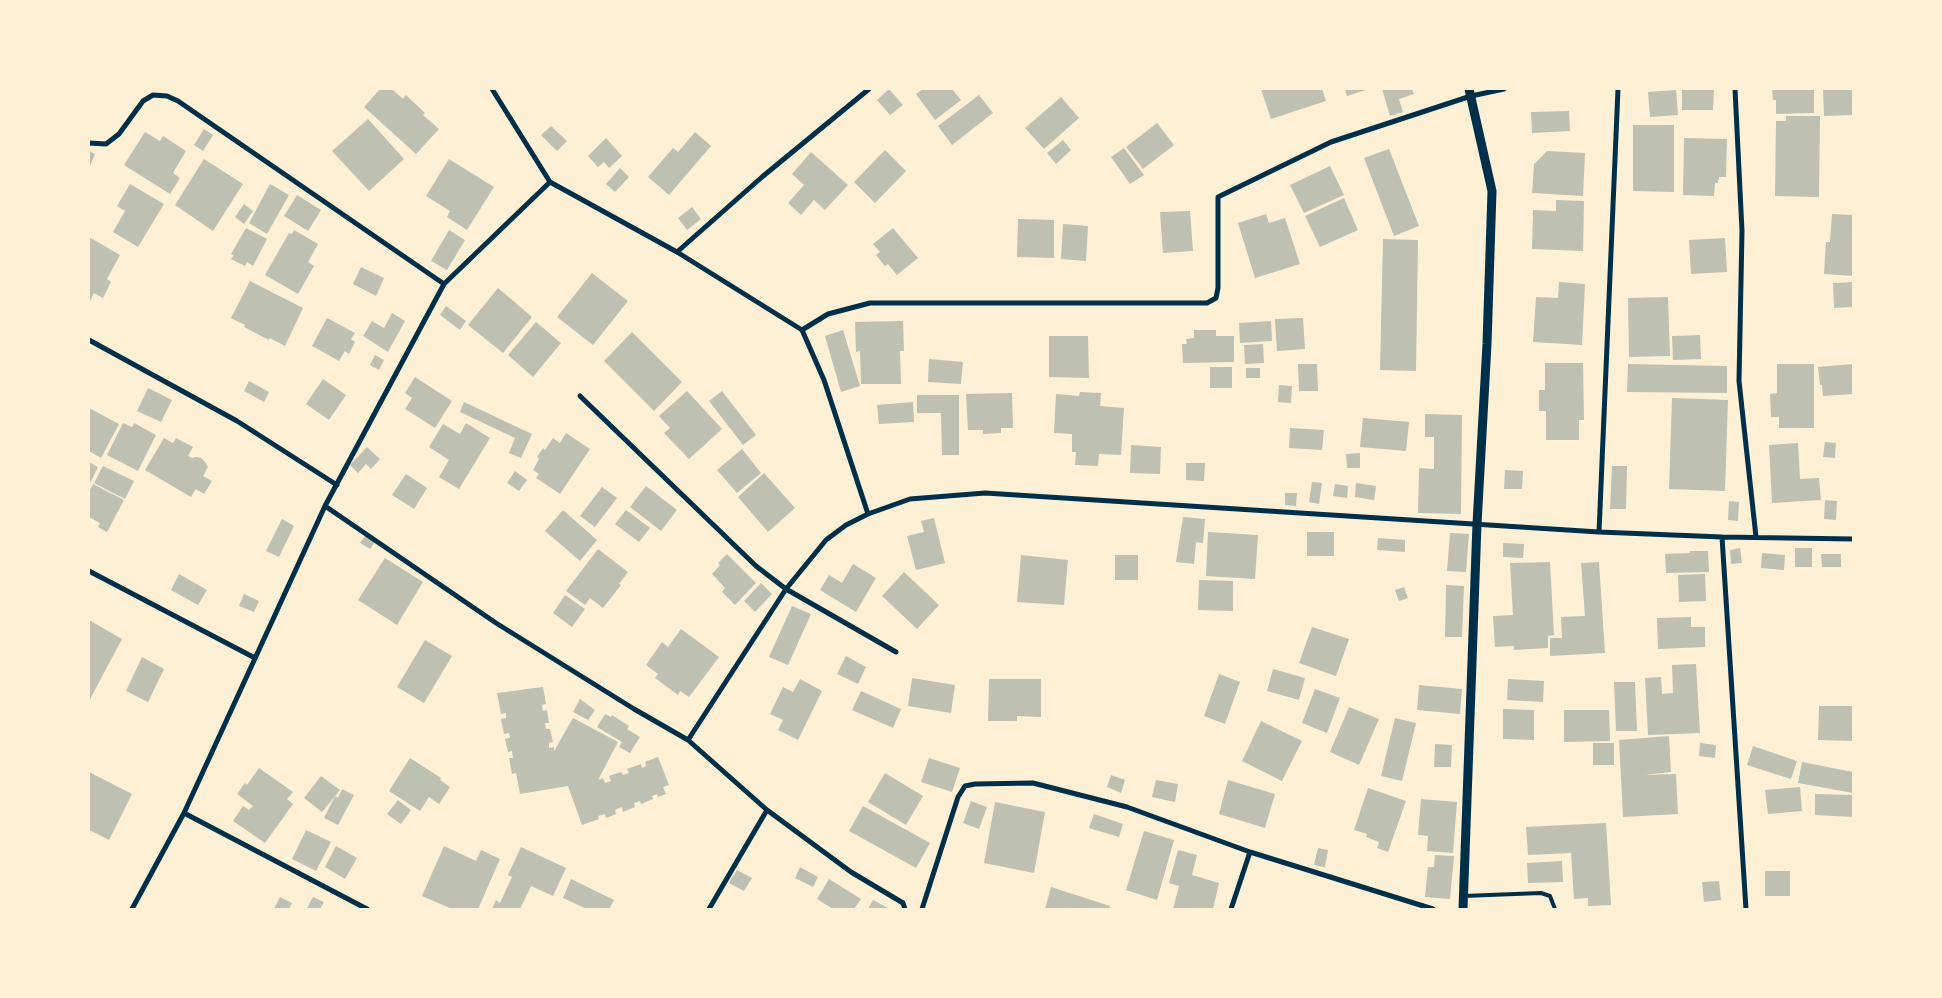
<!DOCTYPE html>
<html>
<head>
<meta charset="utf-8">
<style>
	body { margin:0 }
	#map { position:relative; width:1942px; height:998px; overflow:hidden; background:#fdf0d5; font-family:Jost,sans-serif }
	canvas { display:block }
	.frame { position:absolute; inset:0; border:90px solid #fdf0d5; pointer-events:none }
</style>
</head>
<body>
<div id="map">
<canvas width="1942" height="998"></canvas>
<div class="frame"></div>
</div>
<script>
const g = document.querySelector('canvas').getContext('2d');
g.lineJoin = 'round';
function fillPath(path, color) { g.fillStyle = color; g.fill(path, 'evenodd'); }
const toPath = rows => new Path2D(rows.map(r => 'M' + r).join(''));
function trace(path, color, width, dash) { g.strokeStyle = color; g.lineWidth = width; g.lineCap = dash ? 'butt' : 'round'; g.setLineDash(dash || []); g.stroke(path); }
const building = toPath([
	[380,89,392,89,403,99,406,95,425,113,423,115,439,129,416,154,364,107],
	[889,89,903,105,890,115,877,100],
	[923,89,952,89,961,100,935,120,916,94],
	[1261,89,1322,89,1326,101,1271,119],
	[1345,89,1369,89,1347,96],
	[1382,89,1412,89,1414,94,1399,99,1403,112,1390,116],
	[1682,89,1714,89,1713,110,1682,110],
	[1772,89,1814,89,1814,113,1776,114,1776,100,1773,100],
	[1823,89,1853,89,1853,115,1824,116],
	[1676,90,1678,115,1650,117,1648,92],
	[979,95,993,113,952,145,938,126],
	[1061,97,1079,118,1044,149,1025,128],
	[1569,111,1570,131,1532,133,1531,112],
	[1786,116,1820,116,1819,197,1775,196,1776,121,1786,121],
	[368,119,404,159,369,191,332,151],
	[1157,123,1174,145,1143,169,1126,147],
	[1633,125,1674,125,1674,192,1633,191],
	[551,126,567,141,557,151,541,135],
	[204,129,213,135,203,151,194,145],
	[145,132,160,141,163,136,186,151,173,173,180,178,170,194,124,165],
	[695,132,711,146,669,195,648,177,673,148,678,152],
	[606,138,622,156,609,168,604,162,598,167,588,156],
	[1684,138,1727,139,1726,177,1719,177,1718,183,1715,183,1714,196,1683,195],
	[1063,140,1071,150,1056,164,1047,153],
	[1124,148,1144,175,1130,184,1111,157],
	[1389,149,1419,226,1394,236,1364,158],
	[885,150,906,171,875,203,854,182],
	[89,151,95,154,89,168],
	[1547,151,1585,153,1583,196,1532,193,1534,164],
	[811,152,848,185,825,210,814,200,801,215,788,203,804,185,792,174],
	[204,159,243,184,213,231,175,205],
	[449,159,494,187,467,230,447,217,450,211,426,196],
	[1330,166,1344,195,1304,213,1290,185],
	[620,168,629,177,615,192,606,184],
	[130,184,164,204,138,247,113,232,125,211,117,206],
	[270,184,289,195,267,234,249,223],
	[297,195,321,210,308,231,284,216],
	[1344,198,1358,230,1320,247,1305,216],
	[1556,200,1584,201,1583,251,1532,249,1533,210,1556,211],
	[244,204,253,211,244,224,235,217],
	[692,207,701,219,687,230,678,218],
	[1190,211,1193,251,1163,253,1160,212],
	[1266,214,1269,223,1285,218,1300,264,1255,278,1238,223],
	[1832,214,1853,215,1853,276,1824,274,1826,242,1830,242],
	[1018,219,1054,220,1054,258,1017,257],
	[1063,224,1088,226,1086,261,1061,259],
	[246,228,267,239,253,266,247,262,245,266,231,259,234,255,231,254],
	[893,228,918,258,897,275,888,264,885,266,876,255,880,252,873,244],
	[294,230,318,244,308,262,314,266,298,294,265,275,289,233,292,234],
	[449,230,465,240,447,270,431,261],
	[89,237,120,255,107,279,111,282,103,298,94,293,89,303],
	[1725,238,1727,272,1691,274,1689,240],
	[1383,239,1418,240,1416,371,1380,370],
	[361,267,384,278,376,296,353,284],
	[592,273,628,301,593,345,557,317],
	[250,281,303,308,285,346,270,338,269,340,244,327,245,325,231,318],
	[1559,282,1585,284,1582,345,1533,342,1536,297,1558,298],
	[1853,282,1853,307,1834,308,1833,283],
	[498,288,532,317,503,353,468,325],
	[1668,297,1670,356,1629,357,1628,298],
	[446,306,466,321,460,330,440,315],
	[392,313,405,321,388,352,363,336,372,321,384,328],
	[327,318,355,333,351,339,355,342,349,354,345,351,339,361,312,346],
	[1303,318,1305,349,1277,351,1275,319],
	[903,321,904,351,900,351,901,384,861,384,860,351,856,352,855,322],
	[1271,321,1272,341,1240,343,1239,323],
	[536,322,561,343,533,377,508,355],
	[843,330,860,386,841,392,825,336],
	[1194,330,1216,330,1216,336,1234,336,1234,362,1183,363,1182,344,1187,344,1186,339,1194,338],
	[632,332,682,382,654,411,604,361],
	[1700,335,1701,359,1673,360,1672,336],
	[1049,336,1088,336,1089,378,1049,377],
	[1263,344,1264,363,1245,364,1244,345],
	[375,355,384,360,379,370,370,365],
	[929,359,963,362,961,384,928,382],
	[1545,363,1583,363,1584,420,1579,420,1579,440,1546,440,1546,411,1539,411,1539,390,1545,390],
	[1298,364,1317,364,1318,391,1299,391],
	[1628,364,1727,366,1727,393,1627,392],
	[1777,364,1814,364,1814,428,1779,428,1779,417,1771,417,1770,394,1777,393],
	[1853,364,1853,394,1823,396,1822,385,1820,385,1818,367],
	[1210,367,1232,367,1232,388,1210,388],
	[1246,368,1260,368,1260,378,1246,378],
	[415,377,452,401,435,428,405,409,412,398,405,393],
	[323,379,346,395,329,420,306,404],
	[249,381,269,392,264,402,244,391],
	[1279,385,1292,386,1291,403,1278,402],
	[148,388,172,400,161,422,137,411],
	[687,391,722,429,689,459,664,433,670,428,659,416],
	[722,391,756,435,743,445,709,401],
	[1080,392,1101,393,1100,406,1124,408,1121,455,1099,454,1098,466,1075,465,1076,452,1072,452,1072,434,1054,433,1056,394,1079,396],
	[1012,393,1013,428,1001,428,1001,433,983,434,983,430,968,430,966,394],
	[917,395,959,395,959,455,942,455,941,413,917,413],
	[1672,398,1728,400,1725,491,1669,489],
	[464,402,532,434,521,458,509,453,515,438,460,412],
	[913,402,914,422,879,424,877,405],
	[89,408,119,424,101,458,89,451],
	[1425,414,1462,415,1461,514,1418,513,1419,468,1434,469,1434,437,1425,437],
	[1363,418,1409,422,1406,451,1360,447],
	[123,423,132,427,134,423,156,435,138,471,107,455],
	[466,423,490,438,459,489,439,477,449,460,429,447,443,424,460,434],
	[1290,428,1324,430,1322,450,1289,448],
	[566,433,590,449,560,494,536,478,539,474,533,470,539,459,537,457,543,448,545,450,553,438,560,443],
	[164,438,173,443,176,438,193,447,188,456,192,458,196,457,201,458,205,462,208,467,203,476,212,481,204,494,196,489,191,497,145,470],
	[1825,442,1836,443,1835,458,1823,457],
	[1798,443,1800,479,1819,478,1821,500,1772,503,1769,445],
	[1131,445,1161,447,1160,474,1130,473],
	[367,447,380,459,371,469,366,464,358,473,350,465],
	[742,449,761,473,737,493,717,470],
	[1360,453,1360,468,1347,468,1346,454],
	[89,462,98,467,89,485],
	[1186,463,1205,463,1204,481,1186,480],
	[103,466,134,481,125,499,94,483],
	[1612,466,1627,466,1626,509,1610,509],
	[1505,470,1523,471,1522,489,1504,489],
	[515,471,527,480,519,491,507,483],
	[764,473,795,508,768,532,738,497],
	[406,474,427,488,414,509,392,495],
	[1312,482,1322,483,1319,504,1309,502],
	[1356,483,1376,486,1374,500,1355,497],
	[93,484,124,500,107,532,98,527,100,523,89,517,89,492],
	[1335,484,1348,486,1347,498,1333,496],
	[646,486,677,510,661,531,630,507],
	[602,487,617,498,595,527,580,516],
	[1285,493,1297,493,1296,506,1285,505],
	[1825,500,1837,501,1836,520,1824,519],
	[1729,501,1739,502,1738,521,1728,520],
	[563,510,597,540,580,561,545,531],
	[626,510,650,528,639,542,615,524],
	[1183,517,1205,519,1203,543,1196,542,1194,564,1176,562],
	[934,518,945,563,916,570,907,536,924,532,921,521],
	[282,519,294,526,279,557,266,551],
	[1208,532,1258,535,1255,579,1206,576],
	[1307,532,1334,532,1334,556,1307,556],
	[1450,533,1469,534,1466,572,1447,571],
	[365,536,375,542,370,549,360,543],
	[1378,538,1405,540,1405,552,1377,550],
	[1503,543,1524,544,1523,558,1503,557],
	[1740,548,1742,563,1731,564,1730,550],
	[1795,548,1812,548,1812,567,1795,567],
	[598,549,628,572,619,584,621,585,603,608,590,598,585,605,566,591],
	[1690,551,1708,551,1709,572,1666,573,1665,554,1690,553],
	[1762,553,1785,555,1784,570,1761,568],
	[727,554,756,583,735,605,722,592,725,588,712,574,720,565,718,563],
	[1821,554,1841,554,1841,567,1822,567],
	[1021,555,1068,560,1064,605,1017,602],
	[1115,555,1138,555,1138,580,1115,580],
	[385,558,423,582,397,625,358,600],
	[1550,562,1554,635,1548,636,1548,648,1514,650,1514,646,1495,647,1493,616,1513,615,1510,563],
	[1599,562,1605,653,1550,656,1550,638,1562,638,1561,617,1585,616,1581,563],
	[853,564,876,578,856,612,820,590,829,575,842,583],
	[904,572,939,605,917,629,882,596],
	[179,574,207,590,198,605,171,590],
	[1705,574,1706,601,1679,602,1678,575],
	[1199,580,1233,581,1233,611,1198,610],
	[761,583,772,594,755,612,744,601],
	[1446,585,1464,586,1462,637,1445,637],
	[1404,587,1408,598,1399,601,1395,590],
	[244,594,259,601,254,612,239,606],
	[565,595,585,609,572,627,553,613],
	[792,606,811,614,788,665,769,657],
	[1691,617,1691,627,1705,627,1705,647,1658,649,1657,618],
	[89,620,122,639,89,701],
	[1312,627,1349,639,1336,676,1299,663],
	[681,629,719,657,689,697,680,691,678,695,655,678,658,674,646,665,662,642,668,647],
	[425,640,452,656,424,703,397,687],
	[846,656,866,667,858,684,837,674],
	[142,657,164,669,148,702,126,691],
	[1696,664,1700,733,1648,735,1645,678,1661,677,1662,694,1673,693,1672,665],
	[1273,669,1305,678,1299,700,1267,691],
	[1219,674,1240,682,1225,724,1204,716],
	[912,678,955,685,951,713,908,706],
	[800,679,822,691,798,740,778,730,783,720,770,714,783,687,793,692],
	[989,679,1041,679,1041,717,1017,716,1017,721,988,721],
	[1508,679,1544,681,1543,702,1507,700],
	[1614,682,1635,682,1637,731,1616,731],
	[1419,685,1462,689,1460,714,1417,710],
	[543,687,546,704,542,705,543,711,547,710,549,723,545,723,546,729,550,729,553,742,549,743,549,748,554,747,554,751,573,718,618,742,598,780,603,778,605,783,611,781,609,776,621,772,623,775,629,773,627,769,641,764,642,768,646,766,645,762,658,757,669,785,663,787,666,794,658,797,657,794,652,796,653,799,641,804,640,801,634,803,635,807,623,812,622,807,615,810,616,814,606,818,605,814,598,816,599,819,582,825,568,786,520,794,516,773,512,774,509,758,513,758,512,751,508,752,505,739,510,738,509,733,504,734,501,719,506,718,506,713,501,714,497,693],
	[1315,689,1340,698,1327,733,1302,723],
	[861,691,901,709,893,728,852,710],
	[580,699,595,710,588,720,573,712],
	[1819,706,1853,706,1853,741,1818,740],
	[1349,707,1379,719,1359,765,1330,752],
	[1503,709,1534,710,1534,740,1503,739],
	[1564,710,1609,710,1610,741,1564,742],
	[605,714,611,717,612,715,629,726,627,729,640,737,630,753,619,747,622,742,597,727],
	[1395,718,1416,723,1402,781,1381,776],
	[1261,721,1302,741,1282,781,1242,761],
	[1669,736,1671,772,1644,775,1676,774,1678,814,1623,817,1619,740],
	[1593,743,1614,743,1614,765,1593,765],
	[1700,743,1716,745,1715,758,1699,756],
	[1435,744,1452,745,1451,767,1434,767],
	[1753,746,1797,761,1791,779,1747,765],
	[410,758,441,778,440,780,450,787,439,804,429,797,420,811,389,791],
	[929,758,960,768,952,792,921,782],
	[1802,762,1853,772,1853,793,1798,783],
	[259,768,293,792,287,799,293,804,265,843,233,821,243,806,249,810,253,806,237,794,245,783,247,785],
	[89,772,132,794,109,840,89,830],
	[885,773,923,796,906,825,868,802],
	[1111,775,1125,780,1121,793,1107,787],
	[321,776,340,790,322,812,304,798],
	[1156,780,1178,784,1175,802,1152,797],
	[1228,780,1275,794,1265,828,1219,814],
	[1800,787,1802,811,1768,814,1765,790],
	[1368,788,1406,801,1388,852,1377,848,1379,842,1366,837,1367,834,1354,830],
	[342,789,354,795,338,825,324,818,335,796,338,798],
	[1815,794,1853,795,1853,817,1815,815],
	[1421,799,1457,802,1453,853,1427,851,1428,836,1418,835],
	[398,800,411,810,401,824,387,814],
	[971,801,987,807,979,829,963,823],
	[995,802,1045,812,1034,873,984,863],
	[863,806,930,843,916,868,849,831],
	[1094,814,1123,824,1119,837,1089,828],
	[1606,823,1611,905,1588,906,1588,898,1574,899,1571,853,1528,855,1526,827],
	[306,830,331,842,316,871,292,859],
	[1144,831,1174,840,1157,900,1126,890],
	[336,846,357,858,345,879,325,867],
	[444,846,476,861,481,850,500,859,478,909,452,909,422,896],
	[521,847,566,868,553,896,531,886,520,909,492,909,496,900,500,903,512,877,508,875],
	[1318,848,1328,850,1325,867,1314,865],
	[1178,850,1197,855,1192,875,1219,883,1213,909,1173,909,1179,886,1169,883],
	[1435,855,1454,856,1450,899,1425,897,1428,867,1434,867],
	[1562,861,1563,882,1528,883,1527,863],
	[800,867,818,877,813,887,795,878],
	[737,870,752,878,744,891,729,883],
	[1765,871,1790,871,1790,896,1765,896],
	[571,879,614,900,609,909,587,909,563,898],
	[829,879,861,899,854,909,833,909,817,899],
	[1719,881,1721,900,1704,902,1702,882],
	[1051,887,1110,906,1109,909,1045,909],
	[280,897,292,903,289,909,274,909],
	[313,897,324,902,320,909,307,908],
	[873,900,890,909,868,909]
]);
const service = toPath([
	[1463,896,1541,893,1550,896,1555,909]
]);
const minor = toPath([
	[492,89,550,182,677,252,802,330,824,380,868,514],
	[1735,89,1742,231,1739,381,1756,537],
	[89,143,106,144,119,134,143,101,153,95,167,96,178,101,444,284],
	[677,252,762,177,869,89],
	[802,330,828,314,870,303,1207,303,1216,298,1218,288,1218,197,1331,142,1471,96,1504,89],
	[89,340,237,421,337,485],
	[580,396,756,566,786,589,896,652],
	[325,506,496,623,634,709,688,740,767,810,851,872,903,903,905,909],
	[1599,532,1618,89],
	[1722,537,1746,909],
	[89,571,255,658],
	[688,740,786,589,826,540,846,525,868,514,910,499,985,493,1599,532,1722,537,1853,539],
	[132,909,184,813],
	[367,909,184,813,325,506,444,284,550,182],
	[709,909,767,810],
	[922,909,958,797,965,786,975,784,1033,783,1127,807,1250,852,1433,909],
	[1231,909,1250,852]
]);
const tertiary = toPath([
	[1463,909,1477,524,1487,344,1492,191,1469,89]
]);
fillPath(building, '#bec0b2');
trace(service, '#003049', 4);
trace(minor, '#003049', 5);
trace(tertiary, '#003049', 9);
</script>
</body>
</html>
